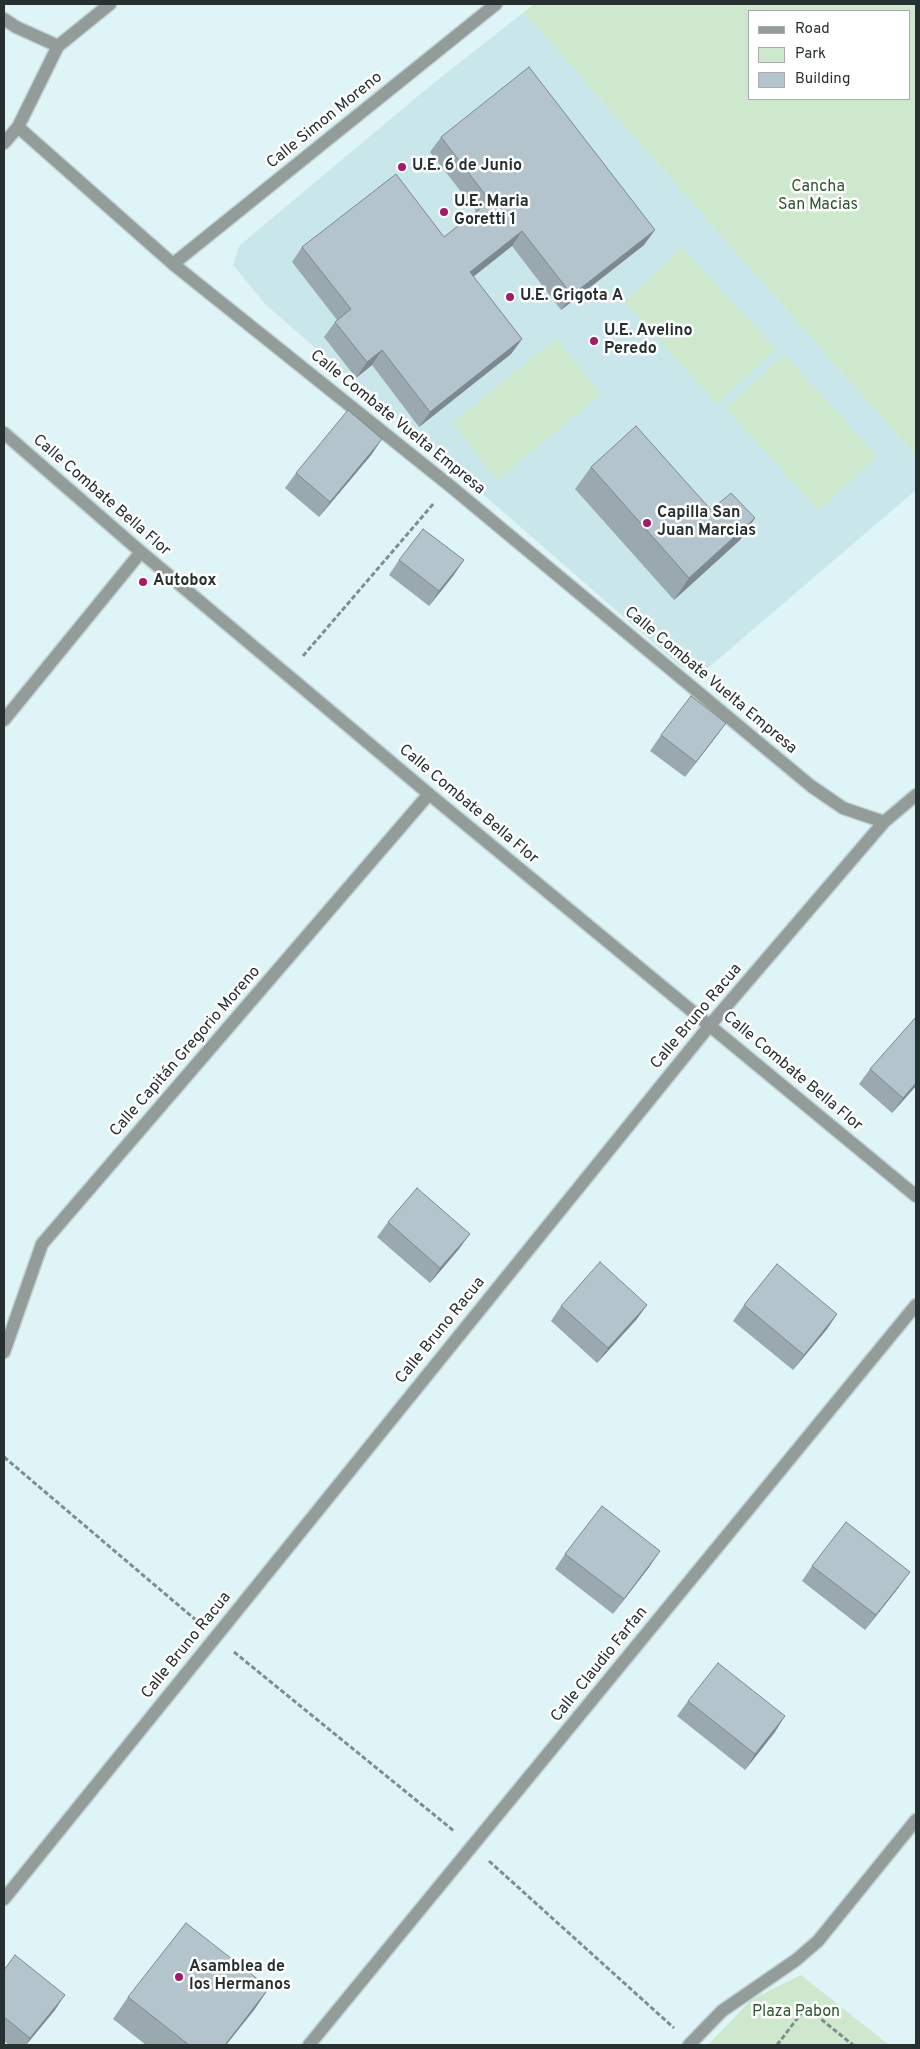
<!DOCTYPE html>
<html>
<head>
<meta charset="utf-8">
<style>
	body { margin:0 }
	#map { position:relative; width:920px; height:2049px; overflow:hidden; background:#dff4f7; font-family:Overpass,sans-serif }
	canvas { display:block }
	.frame { position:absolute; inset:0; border:5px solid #273030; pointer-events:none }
	.legend { position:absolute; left:748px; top:10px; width:162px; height:90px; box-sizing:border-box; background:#fff; border:1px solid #a9acac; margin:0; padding:6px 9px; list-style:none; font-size:15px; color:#273030 }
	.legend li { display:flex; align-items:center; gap:10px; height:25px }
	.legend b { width:25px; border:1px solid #a9acac }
</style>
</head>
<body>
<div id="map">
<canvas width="920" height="2049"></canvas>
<div class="frame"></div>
<ul class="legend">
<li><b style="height:6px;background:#949c99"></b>Road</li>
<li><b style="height:14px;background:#cde8cd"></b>Park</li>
<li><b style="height:14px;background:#b3c4cd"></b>Building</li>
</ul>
</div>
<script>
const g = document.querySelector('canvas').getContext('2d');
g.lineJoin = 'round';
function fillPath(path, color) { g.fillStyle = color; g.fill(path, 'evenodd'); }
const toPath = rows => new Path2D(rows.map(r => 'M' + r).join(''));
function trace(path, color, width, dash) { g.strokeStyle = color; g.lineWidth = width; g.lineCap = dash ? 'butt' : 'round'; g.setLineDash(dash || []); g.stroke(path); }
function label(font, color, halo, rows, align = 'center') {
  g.font = font + ' Overpass,sans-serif'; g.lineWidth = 5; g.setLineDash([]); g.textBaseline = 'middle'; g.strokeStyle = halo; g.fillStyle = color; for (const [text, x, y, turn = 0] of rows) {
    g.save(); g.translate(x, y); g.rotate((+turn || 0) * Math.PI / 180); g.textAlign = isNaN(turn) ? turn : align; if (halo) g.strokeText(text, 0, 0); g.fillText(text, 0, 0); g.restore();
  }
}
const built = toPath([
	[524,12,916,456,916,490,708,668,681,667,266,305,233,265,239,246,425,90]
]);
const green = toPath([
	[534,4,916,4,916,456,524,12],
	[749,11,909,11,909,99,749,99],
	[682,248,776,349,717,404,624,302],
	[556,338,601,394,497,480,452,423],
	[784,354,877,456,819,510,725,408],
	[801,1975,889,2045,708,2045,751,2000]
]);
const path = toPath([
	[303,656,434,503],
	[4,1457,197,1621],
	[234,1652,454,1831],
	[489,1861,674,2028],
	[777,2045,806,2007,853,2045]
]);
const street = toPath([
	[110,4,58,46,18,127,173,264,449,485,811,786,843,808,884,822],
	[4,19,16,27,58,46],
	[4,143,18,127],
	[173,264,496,4],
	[4,433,141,552,429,794,916,1196],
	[4,720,141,552],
	[4,1352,42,1244,429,794],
	[4,1899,710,1025,884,822,916,795],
	[309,2045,916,1305],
	[689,2045,722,2011,796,1960,818,1941,916,1820]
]);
const wall = toPath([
	[441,137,644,245,561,310,512,246,473,277,522,339,511,354,419,427,372,365,356,378,324,337,335,322,337,320,292,262,302,247,444,237,476,211,430,152],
	[372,454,319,517,285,488,296,473],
	[591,467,711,510,755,518,740,540,674,600,575,489],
	[399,560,464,560,453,576,429,606,389,575],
	[726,723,715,738,685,777,650,751,661,735],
	[916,1017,916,1086,892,1113,859,1084,870,1069],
	[388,1222,459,1249,430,1283,377,1237],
	[647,1305,636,1320,597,1363,551,1321,561,1306],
	[744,1305,837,1314,827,1329,793,1370,733,1321],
	[565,1554,650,1566,613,1614,555,1569],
	[812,1566,899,1587,865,1630,802,1581],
	[688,1701,775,1732,745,1770,677,1716],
	[4,1970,55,2010,26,2045,9,2045,4,2041],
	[269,1988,254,2010,226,2045,146,2045,113,2019,128,1997]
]);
const shadedWall = toPath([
	[655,230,644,245,561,310,572,295],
	[522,231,512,246,459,288,470,272],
	[522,339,511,354,419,427,430,412],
	[382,350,372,365,356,378,367,362],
	[382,439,372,454,319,517,330,502],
	[755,518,740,540,674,600,689,578],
	[464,560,453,576,429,606,439,591],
	[726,723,715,738,685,777,696,762],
	[916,1083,916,1086,892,1113,903,1098],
	[470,1234,459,1249,430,1283,440,1268],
	[647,1305,636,1320,597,1363,608,1348],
	[837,1314,827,1329,793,1370,804,1355],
	[660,1551,650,1566,613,1614,624,1599],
	[910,1572,899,1587,865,1630,876,1615],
	[785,1716,775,1732,745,1770,755,1754],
	[269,1988,254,2010,226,2045,225,2045],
	[65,1995,55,2010,26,2045,30,2038]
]);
const building = toPath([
	[529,67,655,230,572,295,522,231,470,272,522,339,430,412,382,350,367,362,335,322,351,309,302,247,396,174,444,237,490,201,441,137,529,67],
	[348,410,382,439,330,502,296,473,348,410],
	[636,426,711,510,731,493,755,518,689,578,591,467,636,426],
	[423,529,464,560,439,591,399,560,423,529],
	[691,696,726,723,696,762,661,735,691,696],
	[916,1017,916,1083,903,1098,870,1069,916,1017],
	[417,1188,470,1234,440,1268,388,1222,417,1188],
	[600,1262,647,1305,608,1348,561,1306,600,1262],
	[777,1264,837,1314,804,1355,744,1305,777,1264],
	[602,1506,660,1551,624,1599,565,1554,602,1506],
	[846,1522,910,1572,876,1615,812,1566,846,1522],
	[718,1663,785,1716,755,1754,688,1701,718,1663],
	[186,1923,269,1988,225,2045,189,2045,128,1997,186,1923],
	[15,1955,65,1995,30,2038,4,2017,4,1970,15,1955]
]);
const markers = [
	[402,167,5,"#a11b68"],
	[444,212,5,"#a11b68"],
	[510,297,5,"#a11b68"],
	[594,341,5,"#a11b68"],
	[647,523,5,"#a11b68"],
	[143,582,5,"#a11b68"],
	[179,1977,5,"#a11b68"]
];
const streetNames = [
	["Calle Simon Moreno",325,121,-39],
	["Calle Combate Vuelta Empresa",397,423,39],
	["Calle Combate Bella Flor",101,496,41],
	["Calle Combate Vuelta Empresa",710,681,40],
	["Calle Combate Bella Flor",468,805,40],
	["Calle Bruno Racua",697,1017,-50],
	["Calle Capitán Gregorio Moreno",186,1052,-49],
	["Calle Combate Bella Flor",792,1072,40],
	["Calle Bruno Racua",441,1331,-51],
	["Calle Bruno Racua",187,1646,-51],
	["Calle Claudio Farfan",600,1665,-51]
];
const poiNames = [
	["U.E. 6 de Junio",412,167],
	["U.E. Maria",454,203],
	["Goretti 1",454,221],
	["U.E. Grigota A",520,297],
	["U.E. Avelino",604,332],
	["Peredo",604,350],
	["Capilla San",657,514],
	["Juan Marcias",657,532],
	["Autobox",153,582],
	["Asamblea de",189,1968],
	["los Hermanos",189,1986]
];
const parkNames = [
	["Cancha",818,188],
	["San Macias",818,206],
	["Plaza Pabon",796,2013]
];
fillPath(built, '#c9e7ea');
fillPath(green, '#cde8cd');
trace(street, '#bed1d3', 15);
trace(path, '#7f8e90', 3, [5, 2.5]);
trace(street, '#949c99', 12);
fillPath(wall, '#9aa9b0');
fillPath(shadedWall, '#7d8990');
fillPath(building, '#b3c4cd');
trace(building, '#7d8990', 1);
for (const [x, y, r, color] of markers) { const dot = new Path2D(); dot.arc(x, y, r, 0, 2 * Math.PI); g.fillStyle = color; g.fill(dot); trace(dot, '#fff', 2); }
label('16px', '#273030', '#fff', streetNames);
label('bold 16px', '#273030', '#fff', poiNames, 'left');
label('16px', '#2d552f', '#fff', parkNames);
</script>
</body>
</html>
